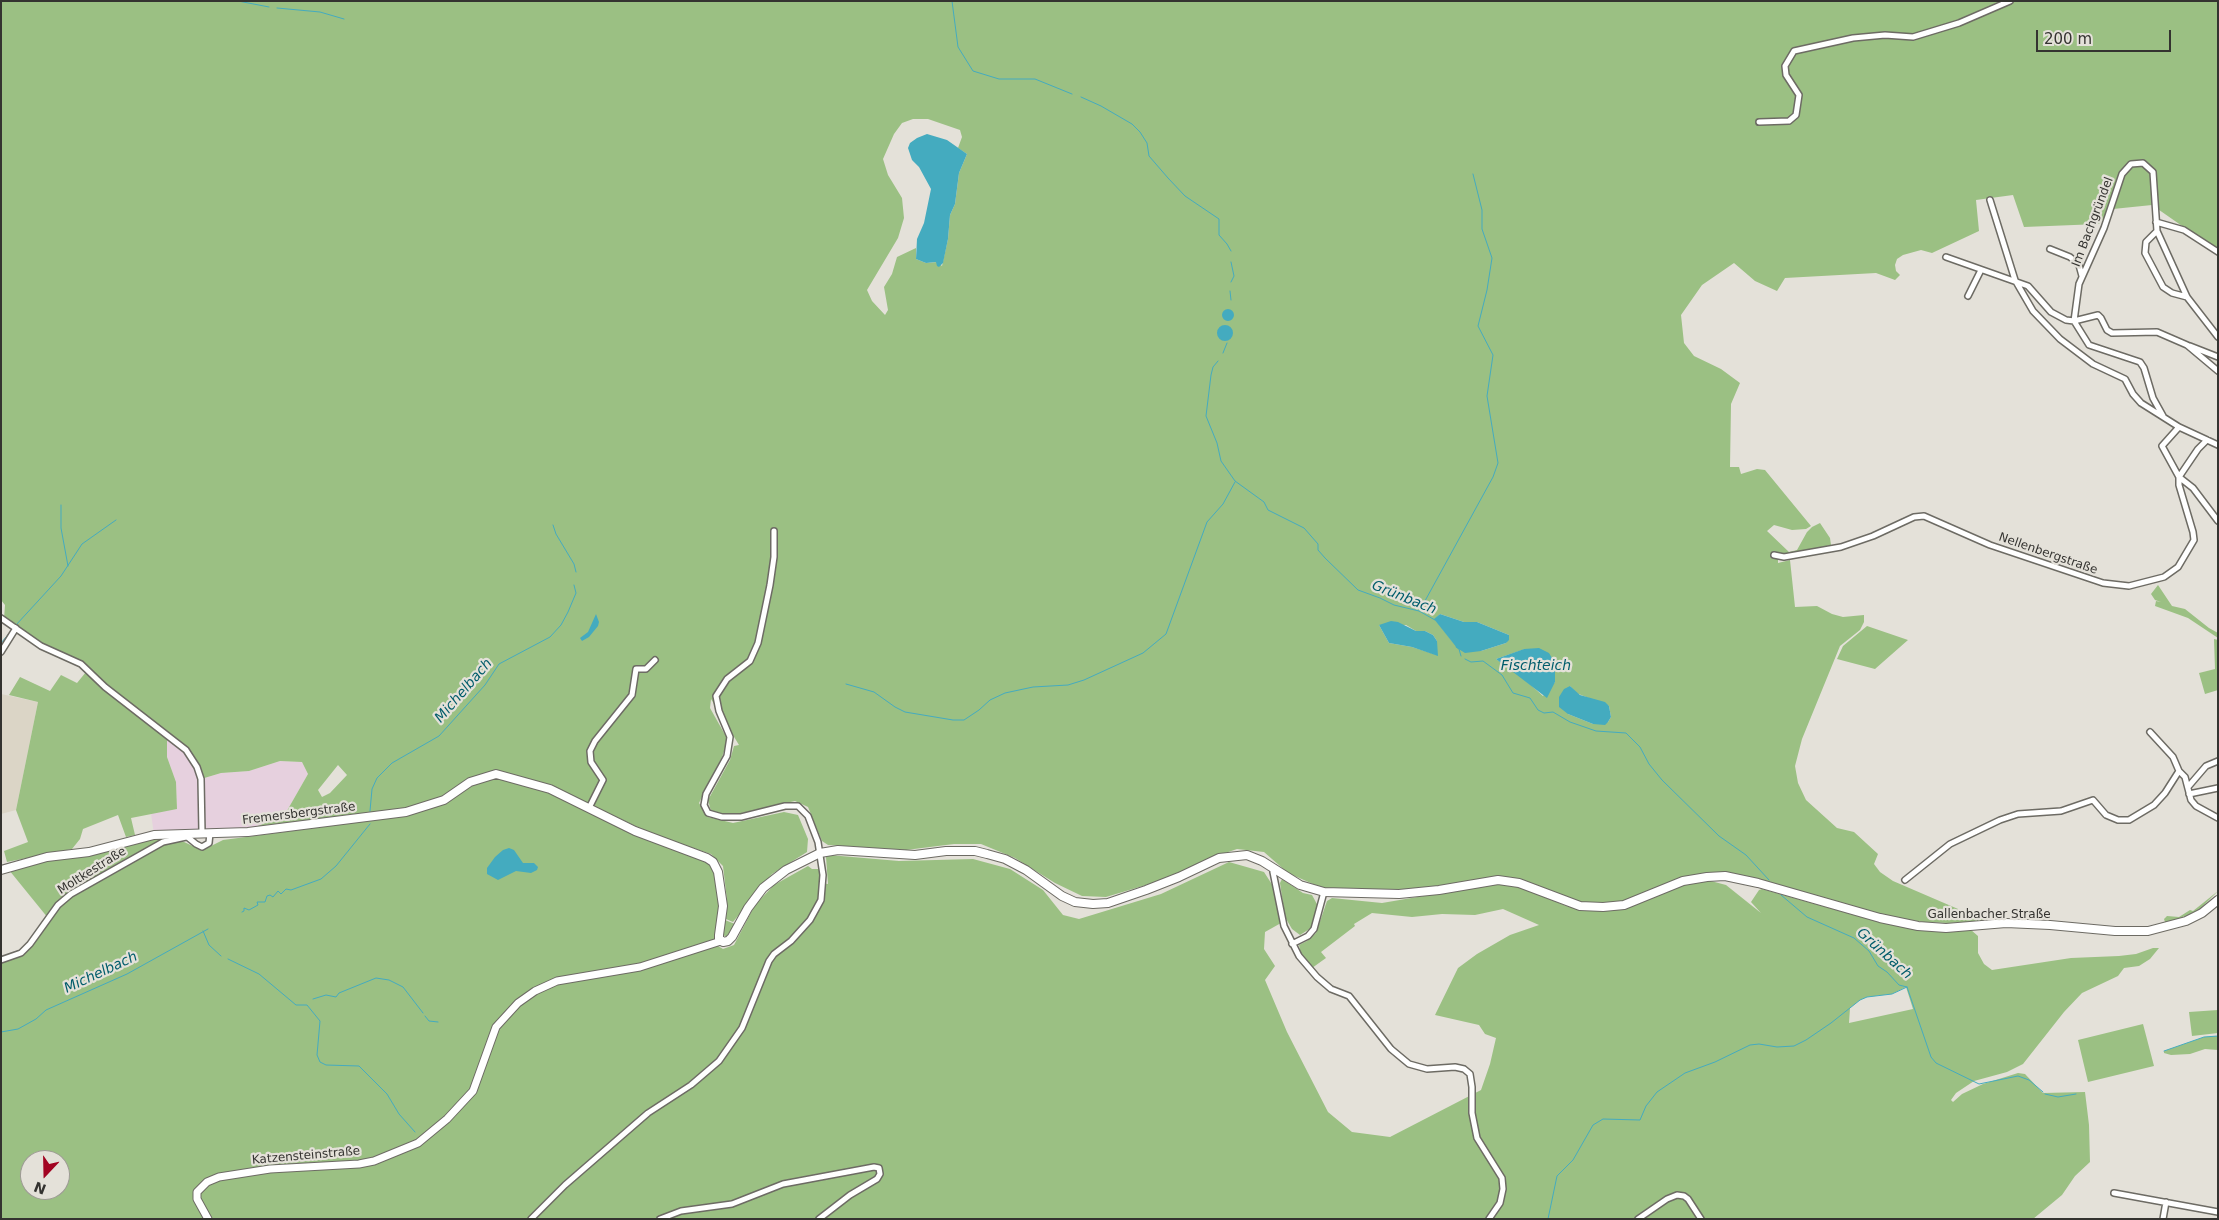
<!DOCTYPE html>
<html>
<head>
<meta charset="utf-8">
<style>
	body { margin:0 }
	#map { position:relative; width:2219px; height:1220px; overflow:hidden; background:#e4e1d9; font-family:"DejaVu Sans",sans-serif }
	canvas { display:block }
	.frame { position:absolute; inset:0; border:2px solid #343330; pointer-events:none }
	.north { position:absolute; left:20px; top:1150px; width:50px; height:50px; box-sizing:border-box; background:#e4e1d9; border:1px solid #9e9b95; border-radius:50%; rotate:201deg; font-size:14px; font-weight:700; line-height:20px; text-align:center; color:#343330 }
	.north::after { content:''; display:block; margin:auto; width:18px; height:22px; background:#a20422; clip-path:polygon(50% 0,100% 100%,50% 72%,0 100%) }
	.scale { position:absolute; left:2036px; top:30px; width:135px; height:22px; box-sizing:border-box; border:2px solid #343330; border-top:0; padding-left:6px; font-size:15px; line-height:18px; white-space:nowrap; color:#343330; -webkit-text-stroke:4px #e4e1d9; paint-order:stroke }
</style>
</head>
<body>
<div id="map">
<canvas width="2219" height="1220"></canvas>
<div class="frame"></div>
<div class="north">N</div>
<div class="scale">200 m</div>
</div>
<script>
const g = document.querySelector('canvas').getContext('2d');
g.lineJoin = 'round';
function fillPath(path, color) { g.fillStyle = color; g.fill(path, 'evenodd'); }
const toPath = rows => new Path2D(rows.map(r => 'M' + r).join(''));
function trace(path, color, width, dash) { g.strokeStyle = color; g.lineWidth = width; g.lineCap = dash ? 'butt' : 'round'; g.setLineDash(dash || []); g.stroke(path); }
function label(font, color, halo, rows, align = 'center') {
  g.font = font + ' "DejaVu Sans",sans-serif'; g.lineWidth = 4.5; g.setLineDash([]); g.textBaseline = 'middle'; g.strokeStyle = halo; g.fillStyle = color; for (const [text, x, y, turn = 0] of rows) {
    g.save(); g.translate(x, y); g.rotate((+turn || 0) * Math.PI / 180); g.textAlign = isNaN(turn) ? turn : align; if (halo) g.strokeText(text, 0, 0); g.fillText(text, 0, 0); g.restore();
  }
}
const built = toPath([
	[1,694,38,702,16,810,1,814]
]);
const medical = toPath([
	[169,736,186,750,201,779,221,773,249,771,280,761,302,762,308,774,284,816,255,827,154,835,151,813,177,809,176,782,167,757,167,741]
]);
const green = toPath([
	[1,1,2218,1,2218,251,2152,205,2113,209,2099,224,2024,227,2013,195,1976,200,1979,231,1932,253,1921,250,1903,255,1897,259,1895,265,1896,271,1900,275,1895,280,1876,273,1785,278,1777,291,1755,281,1734,263,1702,285,1681,315,1684,343,1694,356,1721,369,1740,383,1731,404,1730,467,1739,467,1741,474,1757,469,1765,470,1811,526,1806,529,1792,530,1774,525,1767,531,1789,552,1797,550,1807,532,1812,527,1820,523,1830,538,1831,545,1778,557,1778,563,1790,560,1795,607,1817,606,1832,614,1843,617,1864,615,1864,622,1860,630,1840,646,1802,739,1795,766,1798,783,1806,800,1837,828,1854,832,1878,854,1874,864,1880,872,1893,881,1972,915,1996,919,1994,921,1948,923,1924,922,1890,917,1757,880,1716,873,1693,875,1675,881,1625,902,1603,904,1581,903,1519,880,1500,876,1439,887,1400,891,1322,888,1288,873,1264,852,1237,849,1205,860,1166,879,1106,897,1082,896,1055,883,1015,858,981,844,954,844,906,850,828,845,822,841,808,807,795,801,737,814,721,814,711,811,708,800,730,760,734,746,739,745,711,699,710,708,728,740,722,757,699,803,708,817,733,823,784,812,798,815,808,839,807,852,772,874,733,922,726,919,727,900,723,866,711,854,654,835,602,810,596,815,706,861,710,865,714,871,718,891,720,913,713,943,723,949,734,945,755,905,774,885,808,866,812,869,819,869,822,883,828,884,826,857,829,855,899,861,973,859,1010,869,1043,890,1063,915,1079,919,1161,894,1229,862,1264,872,1273,886,1281,923,1265,932,1264,949,1275,966,1265,980,1287,1032,1328,1112,1352,1132,1390,1137,1481,1090,1490,1064,1496,1038,1485,1034,1479,1025,1435,1015,1458,968,1477,954,1510,935,1539,925,1503,909,1475,915,1442,914,1412,917,1372,913,1354,924,1355,926,1321,952,1326,958,1312,968,1301,957,1298,950,1300,949,1299,945,1307,941,1316,933,1327,901,1332,898,1382,903,1500,883,1518,886,1566,906,1597,911,1612,910,1690,883,1707,880,1726,885,1761,913,1751,902,1759,890,1762,889,1882,923,1947,932,1971,930,1978,936,1978,953,1984,964,1992,970,2071,958,2119,956,2136,954,2153,948,2159,948,2150,959,2139,966,2124,968,2118,976,2082,993,2064,1012,2023,1064,2007,1072,1974,1081,1956,1093,1951,1100,1953,1102,1962,1094,1983,1084,2018,1073,2025,1074,2043,1093,2085,1092,2089,1125,2090,1162,2075,1176,2062,1195,2033,1219,1,1219,1,960,21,953,48,918,9,870,61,857,87,855,169,835,197,848,205,849,223,840,330,826,336,818,256,832,255,827,284,816,308,774,302,762,280,761,249,771,221,773,201,779,194,761,169,736,167,741,167,757,176,782,177,809,131,818,135,835,126,837,118,815,83,829,80,839,72,849,7,862,4,851,28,842,16,810,38,702,9,695,20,677,50,691,61,675,77,683,86,672,85,668,49,651,4,619,5,605,1,600],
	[913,119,928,119,960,130,962,137,958,148,967,154,959,173,955,204,950,215,948,239,942,266,937,262,926,263,916,259,916,248,897,257,892,274,884,287,888,310,885,315,872,301,867,290,898,238,904,218,902,198,888,175,883,159,894,134,902,123],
	[1440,614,1464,622,1477,622,1509,635,1506,643,1481,651,1452,641,1435,619],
	[1379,625,1406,625,1416,631,1425,631,1433,635,1437,641,1437,655,1412,647,1389,643],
	[1525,649,1555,663,1555,682,1543,696,1523,678,1496,659],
	[1570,686,1576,693,1609,706,1611,717,1608,722,1593,724,1568,714],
	[338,765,347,775,330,793,322,797,318,790],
	[1906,987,1913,1009,1849,1023,1850,1008,1860,1000,1867,997,1892,994],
	[30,1160,60,1160,60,1190,30,1190],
	[2158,585,2172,606,2185,609,2209,628,2218,633,2218,638,2188,618,2155,606,2156,601,2161,602,2155,600,2151,594],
	[1867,626,1908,640,1875,669,1837,659,1843,646],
	[2214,639,2218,640,2218,690,2205,694,2199,673,2215,669],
	[1282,879,1303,893,1312,895,1318,906,1311,928,1300,935,1292,929,1285,917,1280,883],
	[2218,891,2200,909,2193,913,2167,923,2165,922,2164,919,2167,916,2179,917,2190,910,2193,911],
	[725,920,735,924,726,937,722,934],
	[2218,1010,2218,1033,2192,1036,2189,1012],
	[2143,1024,2154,1066,2088,1082,2078,1040],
	[2218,1036,2218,1050,2205,1049,2190,1054,2171,1055,2164,1053,2164,1051,2204,1037]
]);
const water = toPath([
	[927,134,947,140,967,154,959,173,955,204,950,215,948,239,943,263,939,267,937,266,936,262,926,263,916,259,917,239,924,223,931,189,919,167,912,160,908,148,910,143,917,138],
	'1222 315a6 6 0 1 1 12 0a6 6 0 1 1-12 0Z',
	'1217 333a8 8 0 1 1 16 0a8 8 0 1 1-16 0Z',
	[596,614,599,622,598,626,589,637,582,641,580,638,588,632],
	[1440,614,1464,622,1477,622,1509,635,1509,640,1506,643,1481,651,1465,653,1457,648,1434,619],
	[1391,621,1398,622,1416,631,1425,631,1433,635,1437,641,1438,656,1412,647,1389,643,1379,625],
	[1539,648,1549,653,1555,663,1555,682,1547,698,1496,659,1524,649],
	[1570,686,1580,695,1605,702,1609,706,1611,717,1608,722,1605,725,1593,724,1568,714,1559,707,1559,697,1564,689],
	[509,848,514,850,523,863,534,863,538,867,537,870,531,873,516,871,498,880,487,874,487,868,495,857,503,850]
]);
const stream = toPath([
	[238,1,269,7],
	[952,1,958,47,973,71,999,79,1035,79,1072,94],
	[277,8,320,12,344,19],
	[1081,97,1101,106,1132,124,1140,132,1147,143,1149,156,1168,178,1185,196,1219,219,1219,235,1227,244,1231,251],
	[1231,282,1234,276,1231,262],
	[1230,291,1231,300],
	[1223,353,1227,343],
	[1218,361,1213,367,1211,375,1206,416,1217,443,1221,461,1235,481,1264,502,1268,510,1304,528,1318,544,1318,550,1325,558,1358,590,1380,598,1394,605,1419,611,1435,620],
	[61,505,61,528,68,566],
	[553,525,556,534,574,564,576,572],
	[1420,610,1493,477,1498,463,1487,396,1493,355,1478,326,1487,290,1492,258,1482,229,1482,210,1473,174],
	[16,625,61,576,82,544,116,520],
	[1,643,12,630],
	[1456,647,1459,649,1461,656],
	[1465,659,1471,662,1483,661,1502,675,1513,693,1530,698,1538,710,1544,713,1553,712,1570,722,1596,731,1626,733,1640,747,1649,764,1662,780,1719,836,1746,855,1769,880],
	[846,684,874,692,895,707,905,712,953,720,964,720,979,710,990,700,1005,693,1033,687,1068,685,1084,680,1143,653,1166,634,1207,522,1223,504,1235,482],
	[370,811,372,789,377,778,392,763,439,736,485,685,499,664,550,637,561,625,568,612,576,593,574,585],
	[1781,895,1807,917,1854,938,1869,951,1878,966,1887,972,1899,985,1907,987,1931,1057,1936,1063,1979,1084,2018,1076,2029,1080,2043,1092],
	[242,912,244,911,244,908,249,910,258,905,257,902,265,902,267,896,270,895,273,897,278,891,281,894,286,889,291,890,321,879,336,866,370,824],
	[203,931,209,945,221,956],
	[228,959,259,974,296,1005,307,1005,320,1021,317,1055,320,1062,326,1065,359,1066,387,1094,399,1114,415,1132],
	[313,999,326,995,336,997,339,993,376,978,389,980,403,987,423,1013],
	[425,1016,429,1021,438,1022],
	[1,1032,18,1029,36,1019,46,1010,127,974,208,929],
	[2164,1051,2204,1037,2218,1036],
	[2045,1094,2058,1097,2076,1094],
	[1548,1219,1557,1176,1573,1160,1593,1125,1603,1119,1640,1120,1646,1106,1657,1092,1685,1073,1715,1062,1750,1045,1759,1044,1777,1047,1794,1046,1806,1040,1831,1023,1860,1000,1867,997,1892,994,1907,987]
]);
const minor = toPath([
	[1759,122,1789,121,1796,115,1799,95,1786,75,1785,66,1794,51,1853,38,1885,35,1913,37,1959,23,2010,1],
	[1990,200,2015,280,2033,311,2060,339,2093,364,2125,379,2133,394,2141,403,2179,427,2218,445],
	[2156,222,2184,230,2218,252],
	[2157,231,2146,242,2145,253,2163,287,2172,293,2187,297],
	[2050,249,2070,257,2079,265,2082,276],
	[1946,257,2028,286,2051,312,2066,320,2074,321,2098,315,2101,318,2107,330,2112,333,2157,332,2187,345,2218,371],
	[1968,296,1981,270],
	[2190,346,2218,357],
	[2163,416,2153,398,2144,368,2140,362,2089,345,2074,321,2079,284,2104,228,2122,174,2131,164,2143,163,2153,172,2157,231,2187,297,2218,337],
	[2179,427,2162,446,2179,477,2193,488,2218,521],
	[1774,555,1784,557,1841,547,1873,536,1914,517,1924,516,1990,545,2103,583,2129,586,2164,577,2178,567,2194,540,2193,532,2179,485,2179,477,2198,449,2207,440],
	[1,618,41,646,81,664,105,687,186,750,197,767,201,779,202,833],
	[1,652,16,628],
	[2150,732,2173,757,2179,771,2185,777,2191,800,2196,806,2218,818],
	[2188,787,2206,766,2218,761],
	[2189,794,2218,788],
	[589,808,603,780,591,762,590,751,595,741,632,695,636,669,646,669,655,660],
	[185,835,196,844,202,847,209,843,210,833],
	[1274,868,1273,872,1284,926,1299,956,1317,977,1331,989,1349,996,1391,1049,1409,1064,1427,1069,1455,1067,1464,1069,1470,1074,1472,1087,1472,1113,1477,1138,1502,1178,1503,1189,1500,1203,1489,1219],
	[1905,880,1950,844,2000,820,2018,814,2061,811,2093,800,2106,815,2118,820,2129,820,2154,805,2165,793,2179,771],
	[1292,944,1308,936,1314,929,1324,892],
	[1,960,21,953,30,944,58,905,71,894,163,842,186,837],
	[2114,1193,2218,1212],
	[531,1219,565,1185,648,1113,691,1085,719,1061,742,1028,769,961,774,954,791,941,810,920,821,900,823,875,818,842,808,816,798,806,785,806,741,817,722,817,708,813,704,805,706,794,727,756,730,737,719,711,716,696,727,679,750,661,758,643,770,585,774,557,774,531],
	[660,1219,681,1211,732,1204,783,1184,874,1167,879,1168,880,1174,877,1179,850,1195,819,1219],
	[1638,1219,1667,1199,1677,1195,1684,1196,1688,1199,1701,1219],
	[2163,1219,2166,1202]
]);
const tertiary = toPath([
	[208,1219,197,1199,197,1192,207,1182,219,1177,270,1169,359,1164,374,1161,418,1143,447,1119,473,1091,496,1027,518,1003,535,991,557,981,640,967,721,941]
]);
const secondary = toPath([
	[1,870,47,857,89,852,154,835,248,832,406,812,444,800,470,782,496,774,550,789,635,831,707,858,713,862,718,872,723,906,719,935,719,939,723,942,728,941,732,937,748,908,763,888,786,870,820,853,838,850,915,855,946,851,975,851,987,854,1005,859,1026,870,1062,896,1075,902,1093,904,1108,903,1146,890,1179,877,1219,858,1247,855,1262,861,1300,885,1324,892,1399,894,1439,890,1498,880,1519,883,1580,906,1603,907,1624,905,1683,881,1707,877,1725,876,1758,883,1880,918,1918,926,1946,928,2006,923,2050,925,2115,931,2148,931,2186,921,2202,913,2218,900]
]);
const streetNames = [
	["Im Bachgründel",2093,222,-69],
	["Nellenbergstraße",2048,554,19],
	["Fremersbergstraße",299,814,-7],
	["Moltkestraße",92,871,-32],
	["Gallenbacher Straße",1989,915],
	["Katzensteinstraße",306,1156,-5]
];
const waterNames = [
	["Grünbach",1404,598,22],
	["Fischteich",1536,666],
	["Michelbach",464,691,-49],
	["Grünbach",1884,954,42],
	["Michelbach",101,973,-25]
];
fillPath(built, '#dbd5c6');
fillPath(medical, '#e6d0de');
fillPath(green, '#9bc083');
fillPath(water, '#44abbf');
trace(stream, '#44abbf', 1);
trace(minor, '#6d6b64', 8);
trace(tertiary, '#6d6b64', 9);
trace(secondary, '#6d6b64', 10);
trace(minor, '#fff', 5);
trace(tertiary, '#fff', 7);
trace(secondary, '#fff', 8);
label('12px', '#343330', '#e4e1d9', streetNames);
label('italic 14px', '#005c6b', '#e4e1d9', waterNames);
</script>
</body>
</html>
